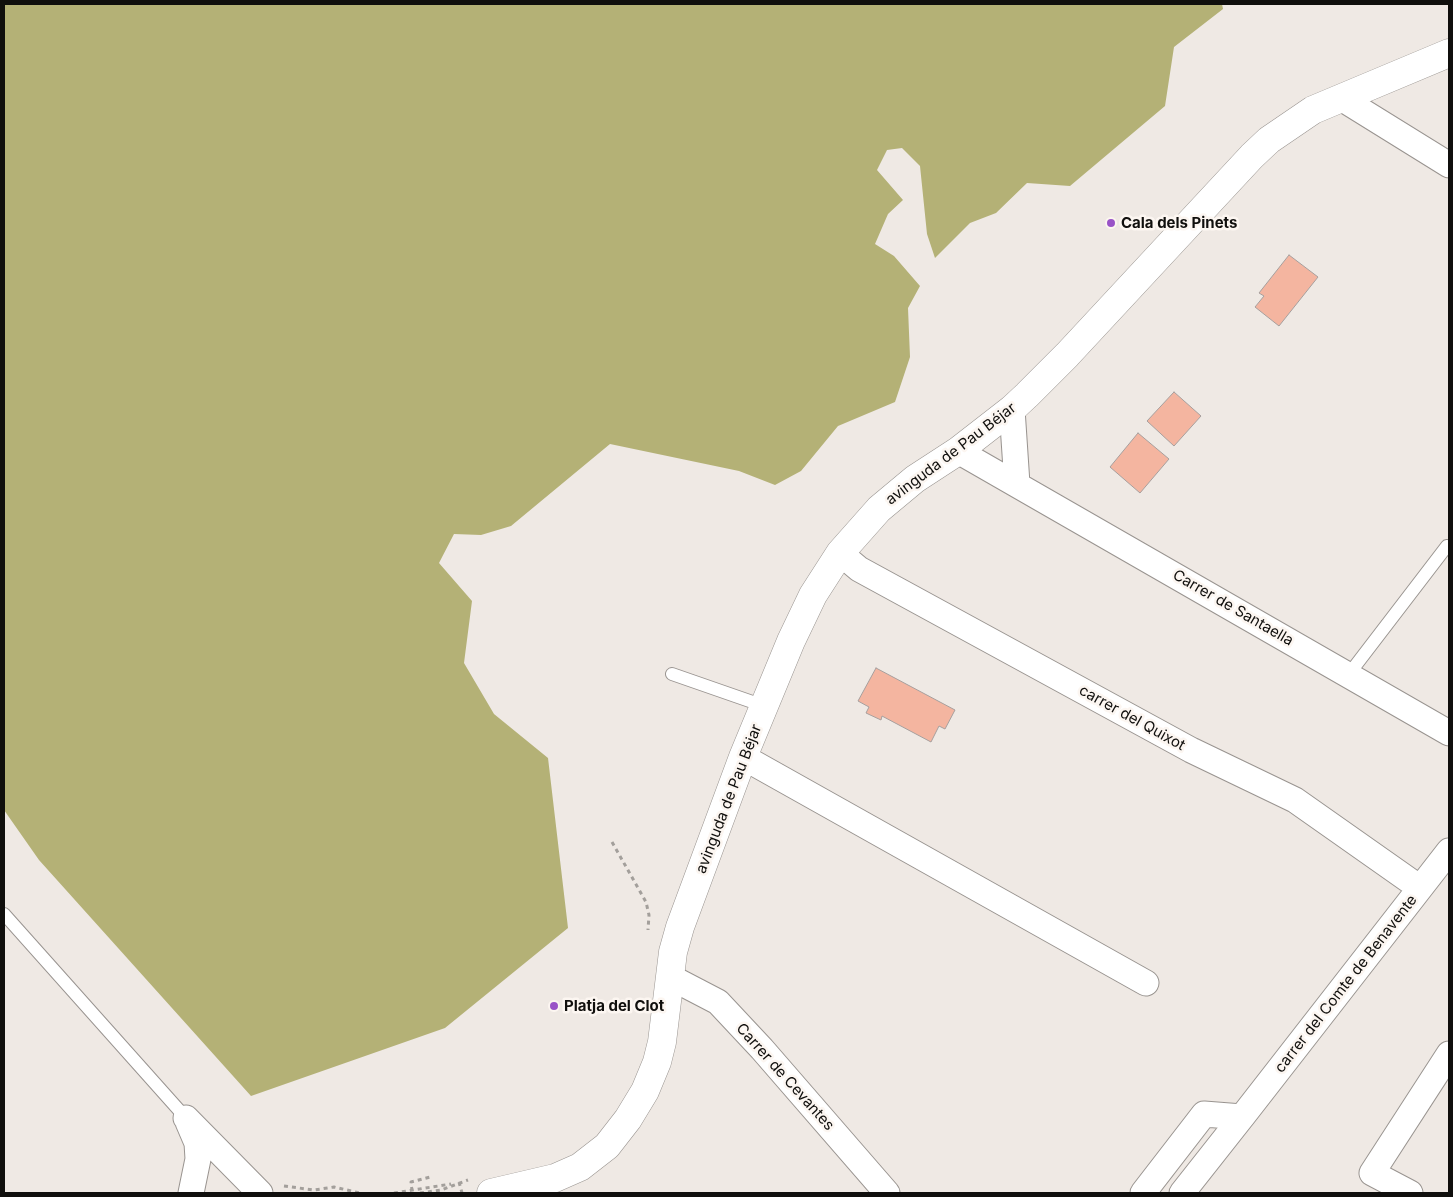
<!DOCTYPE html>
<html>
<head>
<meta charset="utf-8">
<style>
	body { margin:0 }
	#map { position:relative; width:1453px; height:1197px; overflow:hidden; background:#efe9e4; font-family:Inter,sans-serif }
	canvas { display:block }
	.frame { position:absolute; inset:0; border:5px solid #100f0d; pointer-events:none }
</style>
</head>
<body>
<div id="map">
<canvas width="1453" height="1197"></canvas>
<div class="frame"></div>
</div>
<script>
const g = document.querySelector('canvas').getContext('2d');
g.lineJoin = 'round';
function fillPath(path, color) { g.fillStyle = color; g.fill(path, 'evenodd'); }
const toPath = rows => new Path2D(rows.map(r => 'M' + r).join(''));
function trace(path, color, width, dash) { g.strokeStyle = color; g.lineWidth = width; g.lineCap = dash ? 'butt' : 'round'; g.setLineDash(dash || []); g.stroke(path); }
function label(font, color, halo, rows, align = 'center') {
  g.font = font + ' Inter,sans-serif'; g.lineWidth = 5; g.setLineDash([]); g.textBaseline = 'middle'; g.strokeStyle = halo; g.fillStyle = color; for (const [text, x, y, turn = 0] of rows) {
    g.save(); g.translate(x, y); g.rotate((+turn || 0) * Math.PI / 180); g.textAlign = isNaN(turn) ? turn : align; if (halo) g.strokeText(text, 0, 0); g.fillText(text, 0, 0); g.restore();
  }
}
const water = toPath([
	[4,4,1222,4,1223,9,1174,47,1165,106,1070,186,1027,183,996,213,970,223,935,258,927,234,920,166,902,148,887,150,877,170,903,200,888,214,875,244,894,256,920,286,908,308,910,357,895,402,838,426,801,471,775,485,739,471,610,444,511,526,481,535,454,534,439,563,472,601,464,663,494,714,548,758,568,928,445,1028,251,1096,39,860,4,810]
]);
const building = toPath([
	[1289,255,1318,277,1279,326,1255,307,1264,296,1259,293,1289,255],
	[1174,392,1201,416,1174,446,1147,421,1174,392],
	[1138,433,1169,459,1140,493,1110,467,1138,433],
	[876,668,955,710,945,729,939,726,931,742,882,716,881,720,866,713,869,707,858,701,876,668]
]);
const path = toPath([
	[612,842,646,902,649,915,648,930],
	[459,1182,462,1193],
	[284,1186,314,1190,334,1187,360,1193],
	[412,1191,411,1182,430,1177],
	[394,1193,451,1184],
	[420,1193,441,1190,468,1180]
]);
const service = toPath([
	[672,674,764,706],
	[1349,674,1447,546],
	[4,914,186,1118]
]);
const minor = toPath([
	[1341,98,1449,165],
	[1012,409,1017,484],
	[958,451,1449,733],
	[840,553,859,569,1191,750,1295,800,1420,888],
	[743,757,1146,983],
	[670,977,718,1002,762,1049,887,1193],
	[1242,1117,1449,851],
	[186,1118,260,1193],
	[188,1122,197,1143,198,1159,191,1193],
	[1143,1193,1204,1114,1242,1117,1182,1193],
	[1410,1193,1372,1173,1449,1054]
]);
const tertiary = toPath([
	[491,1193,555,1178,580,1167,607,1146,628,1119,645,1091,657,1062,662,1042,673,952,680,927,743,757,791,641,813,595,840,553,879,509,915,479,958,451,1012,409,1027,395,1067,355,1252,156,1269,140,1313,110,1449,53]
]);
const markers = [
	[1111,223,5,"#9953c7"],
	[554,1006,5,"#9953c7"]
];
const poiNames = [
	["Cala dels Pinets",1121,223],
	["Platja del Clot",564,1006]
];
const streetNames = [
	["avinguda de Pau Béjar",951,454,-37],
	["Carrer de Santaella",1233,608,30],
	["carrer del Quixot",1132,718,29],
	["avinguda de Pau Béjar",729,799,-69],
	["carrer del Comte de Benavente",1346,984,-52],
	["Carrer de Cevantes",785,1077,48]
];
fillPath(water, '#b4b176');
fillPath(building, '#f4b5a0');
trace(building, '#a69f9d', 1);
trace(service, '#999490', 14);
trace(minor, '#999490', 27);
trace(tertiary, '#999490', 29);
trace(path, '#a39f9b', 3, [4, 4]);
trace(service, '#fff', 12);
trace(minor, '#fff', 25);
trace(tertiary, '#fff', 28);
for (const [x, y, r, color] of markers) { const dot = new Path2D(); dot.arc(x, y, r, 0, 2 * Math.PI); g.fillStyle = color; g.fill(dot); trace(dot, '#fcf6f1', 2); }
label('bold 15px', '#100f0d', '#fcf6f1', poiNames, 'left');
label('15px', '#100f0d', '#fcf6f1', streetNames);
</script>
</body>
</html>
